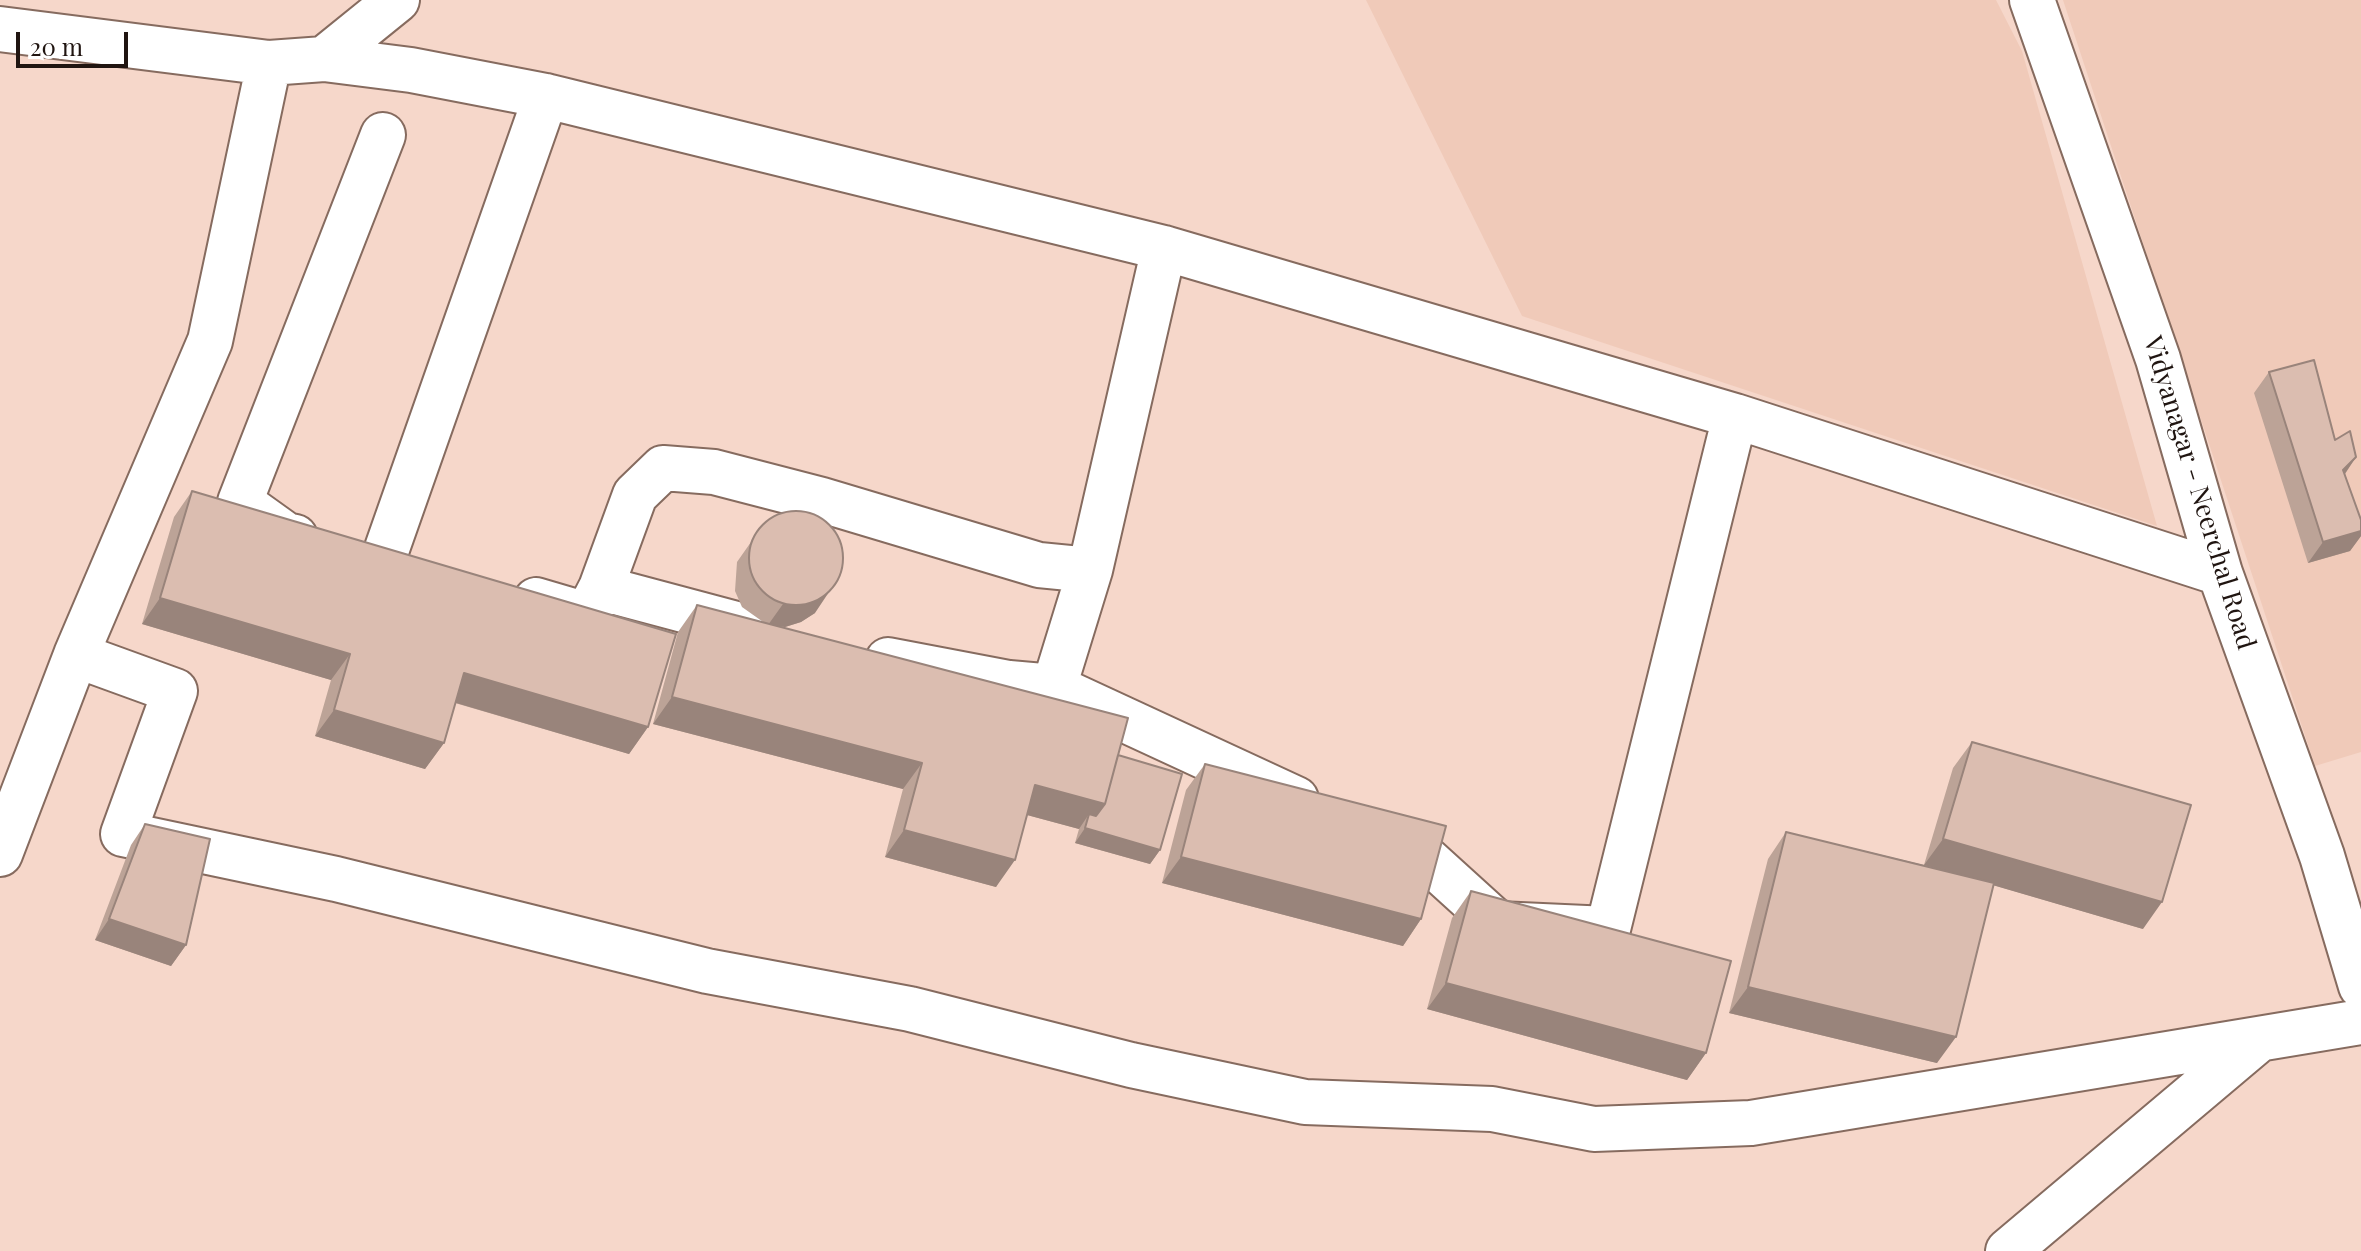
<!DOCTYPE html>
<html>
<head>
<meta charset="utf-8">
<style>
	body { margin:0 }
	#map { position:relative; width:2361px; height:1251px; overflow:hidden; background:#f6d7ca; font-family:"Playfair Display",serif }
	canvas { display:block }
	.scale { position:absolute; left:16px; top:32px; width:112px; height:36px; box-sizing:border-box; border:4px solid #201511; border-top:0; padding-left:10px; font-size:24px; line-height:28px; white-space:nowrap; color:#201511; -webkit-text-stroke:6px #fff; paint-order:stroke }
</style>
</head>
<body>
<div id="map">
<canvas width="2361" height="1251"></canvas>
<div class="scale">20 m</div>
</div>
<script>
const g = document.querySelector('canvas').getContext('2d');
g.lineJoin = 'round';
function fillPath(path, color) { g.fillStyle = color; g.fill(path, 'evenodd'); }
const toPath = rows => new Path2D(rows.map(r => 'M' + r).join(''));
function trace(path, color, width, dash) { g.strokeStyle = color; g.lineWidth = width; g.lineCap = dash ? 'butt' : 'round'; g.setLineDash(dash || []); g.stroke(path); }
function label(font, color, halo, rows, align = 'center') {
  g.font = font + ' "Playfair Display",serif'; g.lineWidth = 8; g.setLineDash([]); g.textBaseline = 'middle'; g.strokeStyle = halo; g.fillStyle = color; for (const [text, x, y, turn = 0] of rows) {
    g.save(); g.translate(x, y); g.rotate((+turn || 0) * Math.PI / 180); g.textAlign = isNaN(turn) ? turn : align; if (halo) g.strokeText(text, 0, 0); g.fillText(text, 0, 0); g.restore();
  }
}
const built = toPath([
	[1366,0,1996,0,2022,51,2157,526,1522,316],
	[2063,0,2361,0,2361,752,2315,766]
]);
const secondary = toPath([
	[2032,0,2158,359,2220,573,2322,856,2361,986],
	[0,29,269,63,324,59,411,70,546,96,1164,248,1735,416,2220,573],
	[324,59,397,0],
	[295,537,286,535,240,502,383,135],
	[384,557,546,96],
	[601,588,635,495,663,468,714,472,822,500,1039,565,1090,570],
	[536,600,587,615,601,588,751,628],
	[76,655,175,691,123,834,336,879,707,971,910,1009,1131,1065,1305,1102,1492,1109,1594,1129,1751,1123,2361,1022],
	[888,660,1009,683,1054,687,1296,799],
	[1054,687,1090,570,1164,248],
	[1384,840,1422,855,1498,924,1608,929,1735,416],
	[0,854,76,655,210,341,269,63],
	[2008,1251,2256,1042]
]);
const wall = toPath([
	[2269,372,2335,440,2356,457,2345,474,2361,520,2361,536,2350,551,2308,563,2254,393],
	[192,491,648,727,629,754,455,703,444,743,425,769,315,736,331,680,142,624,174,517],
	[751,542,815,613,801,622,785,627,774,626,1118,755,1160,850,1150,864,1075,843,1079,829,1027,815,996,887,885,857,903,789,653,724,678,632,697,605,766,624,742,607,735,591,737,562],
	[1972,742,2143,929,1993,885,1937,1063,1729,1013,1768,859,1786,832,1924,865,1953,768],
	[1205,764,1421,919,1403,946,1162,883,1186,790],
	[145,824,186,945,171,966,95,940,131,845],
	[1471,891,1706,1053,1687,1080,1427,1009,1452,918]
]);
const shadedWall = toPath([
	[2356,457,2342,478,2343,470],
	[2361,531,2361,536,2350,551,2308,563,2323,542],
	[829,592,815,613,801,622,785,627,768,625,783,604],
	[160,598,350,654,331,680,142,624],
	[464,673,648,727,629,754,446,700],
	[672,697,922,763,903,789,653,724],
	[334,710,444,743,425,769,315,736],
	[1035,785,1105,804,1160,850,1150,864,1075,843,1085,828,1089,814,1079,829,1016,812],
	[904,830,1015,860,996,887,885,857],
	[1943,839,2162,902,2143,929,1924,865],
	[1181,857,1421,919,1403,946,1162,883],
	[109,919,186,945,171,966,95,940],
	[1446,983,1706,1053,1687,1080,1427,1009],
	[1748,987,1956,1037,1937,1063,1729,1013]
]);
const building = toPath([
	[2314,360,2335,440,2350,431,2356,457,2343,470,2361,520,2361,531,2323,542,2269,372,2314,360],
	[192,491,676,634,648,727,464,673,444,743,334,710,350,654,160,598,192,491],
	'749 558a47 47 0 1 1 94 0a47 47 0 1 1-94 0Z',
	[697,605,1128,718,1105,804,1035,785,1015,860,904,830,922,763,672,697,697,605],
	[1972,742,2191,805,2162,902,1943,839,1972,742],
	[1118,755,1182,774,1160,850,1085,828,1089,814,1096,816,1105,804,1118,755],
	[1205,764,1446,826,1421,919,1181,857,1205,764],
	[145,824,210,839,186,945,109,919,145,824],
	[1786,832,1994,883,1956,1037,1748,987,1786,832],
	[1471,891,1731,961,1706,1053,1446,983,1471,891]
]);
const streetNames = [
	["Vidyanagar - Neerchal Road",2199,493,73]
];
fillPath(built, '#f0cab9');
trace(secondary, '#866b5f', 48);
trace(secondary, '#fff', 44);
fillPath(wall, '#bca397');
fillPath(shadedWall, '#99847b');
fillPath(building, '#dbbdb0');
trace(building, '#99847b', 2);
label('26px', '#201511', '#fff', streetNames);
</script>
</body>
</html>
